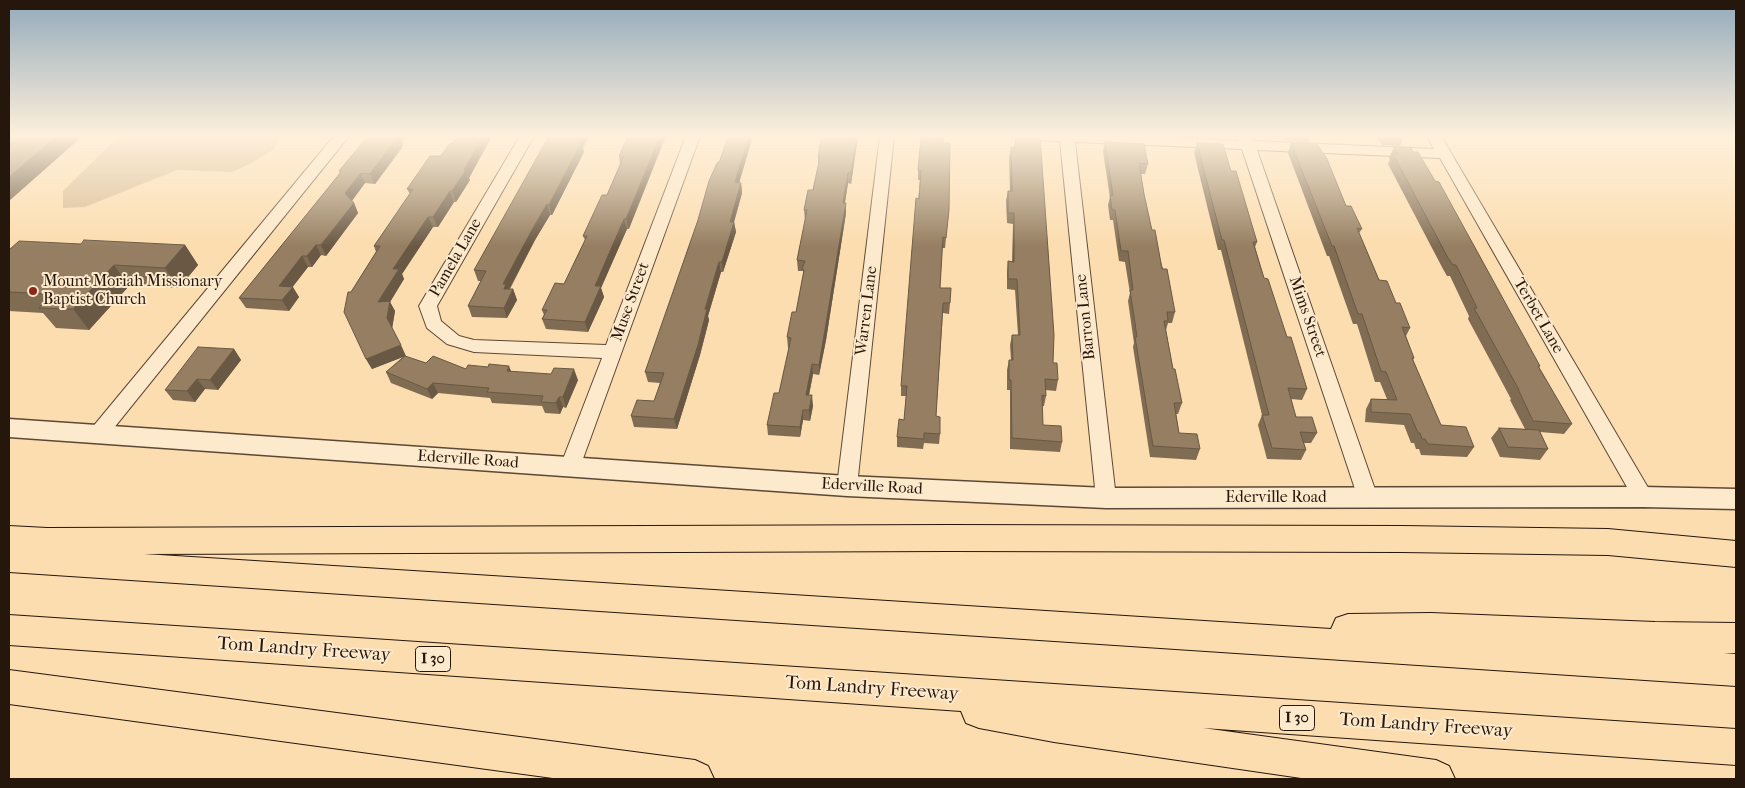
<!DOCTYPE html>
<html>
<head>
<meta charset="utf-8">
<style>
	body { margin:0 }
	#map { position:relative; width:1745px; height:788px; overflow:hidden; background:#fcddaf; font-family:"IM FELL French Canon",serif }
	canvas { display:block }
	.frame { position:absolute; inset:0; border:10px solid #26170d; pointer-events:none }
</style>
</head>
<body>
<div id="map">
<canvas width="1745" height="788"></canvas>
<div class="frame"></div>
</div>
<script>
const g = document.querySelector('canvas').getContext('2d');
g.lineJoin = 'round';
function fillPath(path, color) { g.fillStyle = color; g.fill(path, 'evenodd'); }
const toPath = rows => new Path2D(rows.map(r => 'M' + r).join(''));
function trace(path, color, width, dash) { g.strokeStyle = color; g.lineWidth = width; g.lineCap = dash ? 'butt' : 'round'; g.setLineDash(dash || []); g.stroke(path); }
function label(font, color, halo, rows, align = 'center') {
  g.font = font + ' "IM FELL French Canon",serif'; g.lineWidth = 4; g.setLineDash([]); g.textBaseline = 'middle'; g.strokeStyle = halo; g.fillStyle = color; for (const [text, x, y, turn = 0] of rows) {
    g.save(); g.translate(x, y); g.rotate((+turn || 0) * Math.PI / 180); g.textAlign = isNaN(turn) ? turn : align; if (halo) g.strokeText(text, 0, 0); g.fillText(text, 0, 0); g.restore();
  }
}
const green = toPath([
	[119,136,282,136,274,149,252,163,232,172,177,170,85,207,63,208,63,191]
]);
const minor = toPath([
	[334,136,349,136,105,439,98,441,91,439,88,434,91,429,334,136],
	[520,136,534,136,437,306,441,321,459,336,474,340,606,345,686,136,700,136,580,467,577,473,570,475,563,473,560,467,602,358,474,352,447,344,427,328,419,306,520,136],
	[880,136,894,136,857,486,854,492,847,494,840,492,837,486,880,136],
	[1032,136,1142,136,1239,141,1238,136,1252,136,1254,141,1434,149,1427,136,1441,136,1650,491,1653,497,1650,503,1643,505,1636,503,1440,158,1257,150,1378,498,1375,504,1368,506,1361,504,1358,498,1242,149,1075,142,1116,498,1113,504,1106,506,1099,504,1096,498,1060,141,1039,140,1032,136]
]);
const tertiary = toPath([
	[9,419,847,476,1106,488,1643,487,1736,489,1736,509,1643,507,1106,508,847,496,9,437,9,419]
]);
const motorway = toPath([
	[948,525,1402,526,1608,529,1736,541,1736,567,1608,555,1402,552,948,551,144,554,1331,629,1336,618,1348,614,1431,613,1655,622,1736,623,1736,653,1724,653,1736,654,1736,686,9,572,9,526,47,528,948,525],
	[9,615,1736,729,1736,765,1203,728,1436,760,1449,766,1455,779,1308,779,1054,742,979,728,966,723,961,711,9,645,9,615],
	[9,670,695,760,708,766,714,779,560,779,9,704,9,670]
]);
const wall = toPath([
	[9,136,78,140,10,200,9,200],
	[458,136,492,136,469,178,470,180,456,202,454,202,438,227,433,227,402,274,404,279,390,302,395,311,392,328,405,356,426,363,466,369,511,371,578,380,566,408,563,407,560,414,545,413,542,406,492,403,490,398,438,393,432,399,391,383,386,372,404,356,372,369,366,359,351,292,376,252,374,246,410,194,407,189,453,143],
	[628,136,629,229,627,229,601,288,604,297,588,332,546,329,542,319,544,315,542,310,564,284,585,240,583,236,607,195,620,164,619,156],
	[728,136,753,136,739,183,741,183,742,193,734,222,736,232,723,272,721,272,708,316,709,320,700,355,677,429,634,427,631,416,654,401,660,383,648,382,645,372],
	[858,136,851,184,848,183,845,203,846,213,826,340,819,375,813,374,809,395,813,406,810,421,803,420,800,437,768,435,767,425,779,393,789,348,788,348,787,337,796,312,803,277,803,271,798,271,797,260,805,220,804,210,813,190,818,166,818,157],
	[1016,136,1053,363,1058,380,1056,391,1045,390,1046,396,1044,406,1042,406,1043,425,1062,442,1060,452,1010,449,1010,390,1007,390,1007,370,1009,360,1011,360,1010,345,1012,335,1018,335,1015,290,1007,289,1007,272,1008,261,1012,262,1013,224,1007,223,1006,201,1008,191,1010,191,1009,157,1011,147,1014,147],
	[1281,136,1310,136,1308,142,1283,140],
	[1376,136,1404,136,1400,146,1382,145],
	[402,142,403,145,401,149,375,184,365,183,352,201,354,203,358,213,326,256,321,255,312,267,308,267,292,287,299,297,289,311,246,308,239,298,340,173,339,171],
	[1105,142,1148,164,1145,174,1141,174,1144,194,1151,226,1175,312,1172,323,1168,323,1166,330,1173,369,1182,403,1178,414,1176,414,1179,433,1200,449,1196,460,1150,457,1133,347,1134,343,1128,301,1130,293,1125,262,1119,261,1113,220,1110,220,1108,205,1110,197,1103,152],
	[943,143,949,210,945,248,942,248,940,288,950,303,949,314,943,313,936,416,940,434,939,444,924,443,923,449,897,447,897,437,904,420,906,396,901,396,901,386,920,180,918,180,918,170],
	[1197,143,1257,242,1255,247,1264,278,1307,389,1302,400,1291,399,1296,417,1317,433,1311,443,1304,443,1306,450,1301,460,1267,459,1258,425,1262,415,1221,250,1218,250,1194,153],
	[1291,143,1346,206,1362,229,1359,233,1379,280,1396,303,1410,328,1406,336,1414,358,1413,360,1441,425,1474,447,1467,457,1421,455,1419,449,1416,449,1414,443,1411,443,1404,425,1365,422,1366,409,1371,399,1387,399,1380,382,1375,382,1357,324,1353,324,1329,256,1327,256,1288,153],
	[1394,147,1540,366,1539,367,1572,424,1564,434,1540,432,1548,449,1540,460,1500,457,1491,438,1499,428,1525,429,1510,400,1511,399,1468,319,1469,316,1450,276,1447,276,1443,269,1388,164,1390,159,1389,158],
	[583,148,584,152,552,215,550,215,535,240,510,289,513,289,517,300,507,318,472,317,468,306,481,281,478,281,474,270],
	[81,244,185,245,198,265,179,288,129,286,89,330,56,328,43,313,9,311,9,250],
	[234,349,241,360,218,390,205,389,195,402,173,400,165,390]
]);
const shadedWall = toPath([
	[57,136,76,136,78,140,10,200,9,198,9,177],
	[397,136,407,136,402,142,403,145,401,149,375,184,370,174],
	[483,136,492,136,469,178,470,180,456,202,452,191],
	[581,136,589,136,583,148,584,152,552,215,549,205],
	[660,136,666,136,629,229,626,219],
	[749,136,753,136,736,193,735,182],
	[857,136,858,136,851,184,851,173],
	[361,173,365,183,350,203,345,193],
	[848,173,848,183,843,213,843,203],
	[741,183,742,193,732,229,734,222,736,232,723,272,722,262,730,222],
	[450,191,454,202,438,227,433,217],
	[354,203,358,213,326,256,321,245],
	[846,203,846,213,826,340,819,375,819,365],
	[547,204,550,215,535,240,508,291,504,289,503,284,532,230],
	[428,217,433,227,402,274,404,279,390,302,395,311,392,329,378,302,393,269],
	[624,219,627,229,601,288,604,297,588,332,585,322,595,286],
	[185,245,198,265,179,288,165,268],
	[316,245,321,255,312,267,307,256],
	[302,256,308,267,285,297,279,286],
	[719,262,721,272,708,316,709,320,700,355,677,429,674,419],
	[114,265,129,286,89,330,73,309],
	[293,287,299,297,289,311,282,300],
	[513,289,517,300,507,318,504,308],
	[401,345,406,356,372,369,366,359],
	[234,349,241,360,218,390,210,380],
	[812,364,813,374,807,405,806,395],
	[509,366,513,376,507,371],
	[574,369,578,380,566,408,563,397],
	[197,379,205,389,195,402,187,391],
	[433,383,438,393,432,399,427,389],
	[812,395,813,406,810,421,809,410],
	[559,397,563,407,560,414,556,403],
	[803,410,803,420,800,437,800,427]
]);
const building = toPath([
	[9,136,57,136,9,177,9,148,15,143,9,143,9,136],
	[368,136,398,136,370,174,361,173,345,193,354,203,321,245,316,245,307,256,302,256,279,286,293,287,282,300,239,298,341,172,339,171,368,136],
	[458,136,483,136,464,170,466,170,452,191,450,191,433,217,428,217,393,269,399,269,378,302,390,301,387,318,401,345,366,359,344,312,348,292,351,292,380,246,374,246,413,189,407,189,430,156,441,156,450,143,453,143,458,136],
	[549,136,581,136,579,141,582,141,549,205,547,204,532,230,503,284,506,284,504,289,513,289,504,308,468,306,486,271,474,270,549,136],
	[628,136,660,136,626,219,624,219,595,286,601,286,585,322,542,319,547,310,542,310,555,283,564,284,587,236,583,236,602,195,607,195,624,156,619,156,628,136],
	[728,136,749,136,735,182,741,183,730,222,734,222,722,262,719,262,705,309,707,309,698,345,674,419,631,416,637,400,654,401,664,373,645,372,698,220,709,181,717,163,720,161,728,136],
	[825,136,857,136,851,173,848,173,843,203,846,203,825,330,819,365,812,364,806,395,812,395,809,410,803,410,800,427,767,425,774,393,779,393,791,338,787,337,792,312,796,312,804,270,802,269,805,261,797,260,807,210,804,210,808,190,813,190,820,157,818,157,821,140,824,140,825,136],
	[921,136,944,136,943,143,950,143,949,210,946,238,943,237,940,288,951,288,950,303,943,303,936,416,940,417,940,434,924,433,924,439,897,437,899,419,904,420,907,386,901,386,916,198,919,199,921,170,918,170,921,136],
	[1016,136,1040,136,1054,335,1053,363,1057,363,1058,380,1045,379,1046,396,1042,395,1043,425,1061,426,1062,442,1012,438,1011,380,1009,380,1009,360,1013,360,1012,335,1020,335,1017,279,1008,279,1008,261,1014,262,1014,213,1008,213,1008,191,1012,191,1011,147,1015,148,1016,136],
	[1105,142,1144,144,1148,164,1139,163,1144,194,1151,226,1152,230,1155,230,1162,269,1167,269,1175,312,1167,312,1168,321,1164,321,1173,369,1175,369,1182,403,1174,403,1179,433,1197,434,1200,449,1153,446,1135,337,1137,337,1130,290,1133,290,1128,251,1121,251,1115,210,1112,210,1110,195,1113,195,1105,142],
	[1197,143,1223,144,1231,171,1236,171,1257,242,1253,242,1264,278,1268,279,1287,337,1291,337,1307,389,1288,388,1296,417,1312,417,1317,433,1300,432,1306,450,1272,448,1262,415,1269,415,1224,240,1222,240,1197,143],
	[1291,143,1317,144,1327,159,1346,206,1351,206,1362,229,1357,228,1379,280,1387,281,1396,303,1400,303,1410,328,1402,327,1414,358,1412,358,1441,425,1466,427,1474,447,1428,444,1425,439,1422,439,1420,433,1418,433,1410,414,1371,412,1371,399,1397,400,1386,372,1381,371,1362,314,1358,314,1334,246,1332,246,1291,143],
	[1394,147,1411,148,1413,152,1418,152,1435,181,1439,182,1540,366,1538,366,1572,424,1533,421,1518,389,1519,390,1474,308,1477,308,1456,265,1453,265,1448,258,1393,154,1398,154,1394,147],
	[84,240,185,245,165,268,114,265,73,309,39,308,52,294,9,292,9,250,19,241,81,244,84,240],
	[198,347,234,349,210,380,197,379,187,391,165,390,198,347],
	[405,356,426,363,433,356,466,369,468,365,488,367,489,364,509,366,507,371,551,374,554,368,574,369,563,397,559,397,556,403,541,402,543,396,487,392,489,388,433,383,427,389,386,372,405,356],
	[1499,428,1539,430,1548,449,1508,447,1499,428]
]);
const markers = [
	[33,291,5,"#8f2418"]
];
const shields = [
	[433,659,35],
	[1297,718,35]
];
const shieldNames = [
	["I 30",433,659],
	["I 30",1297,718]
];
const streetNames = [
	["Pamela Lane",456,258,-60],
	["Muse Street",631,302,-70],
	["Warren Lane",867,311,-83],
	["Terbet Lane",1538,316,60],
	["Barron Lane",1086,317,-96],
	["Mims Street",1307,317,71],
	["Ederville Road",468,460,4],
	["Ederville Road",872,487,3],
	["Ederville Road",1276,498]
];
const poiNames = [
	["Mount Moriah Missionary",43,282],
	["Baptist Church",43,300]
];
const nearStreetnames = [
	["Tom Landry Freeway",304,650,4],
	["Tom Landry Freeway",872,689,4],
	["Tom Landry Freeway",1426,726,4]
];
fillPath(green, '#d8bb93');
trace(minor, '#5c4836', 2);
trace(tertiary, '#5c4836', 3);
trace(motorway, '#26170d', 2);
fillPath(minor, '#fde9cb');
fillPath(tertiary, '#fde9cb');
fillPath(motorway, '#fcddaf');
fillPath(wall, '#806c53');
fillPath(shadedWall, '#685844');
fillPath(building, '#957e61');
trace(building, '#685844', 1);
const sky = g.createLinearGradient(0, 0, 0, 247);
sky.addColorStop(0, '#93aabb');
sky.addColorStop(0.55, '#fef0db');
sky.addColorStop(1, '#fef0db00');
g.fillStyle = sky;
g.fillRect(0, 0, 1745, 247);
for (const [x, y, r, color] of markers) { const dot = new Path2D(); dot.arc(x, y, r, 0, 2 * Math.PI); g.fillStyle = color; g.fill(dot); trace(dot, '#fde9cb', 2); }
for (const [x, y, w] of shields) { const box = new Path2D(); box.roundRect(x - w / 2, y - 12.5, w, 25, 4); g.fillStyle = '#fde9cb'; g.fill(box); trace(box, '#26170d', 1); }
label('bold 15px', '#26170d', null, shieldNames);
label('16px', '#26170d', '#fde9cb', streetNames);
label('16px', '#26170d', '#fde9cb', poiNames, 'left');
label('19px', '#26170d', '#fde9cb', nearStreetnames);
</script>
</body>
</html>
